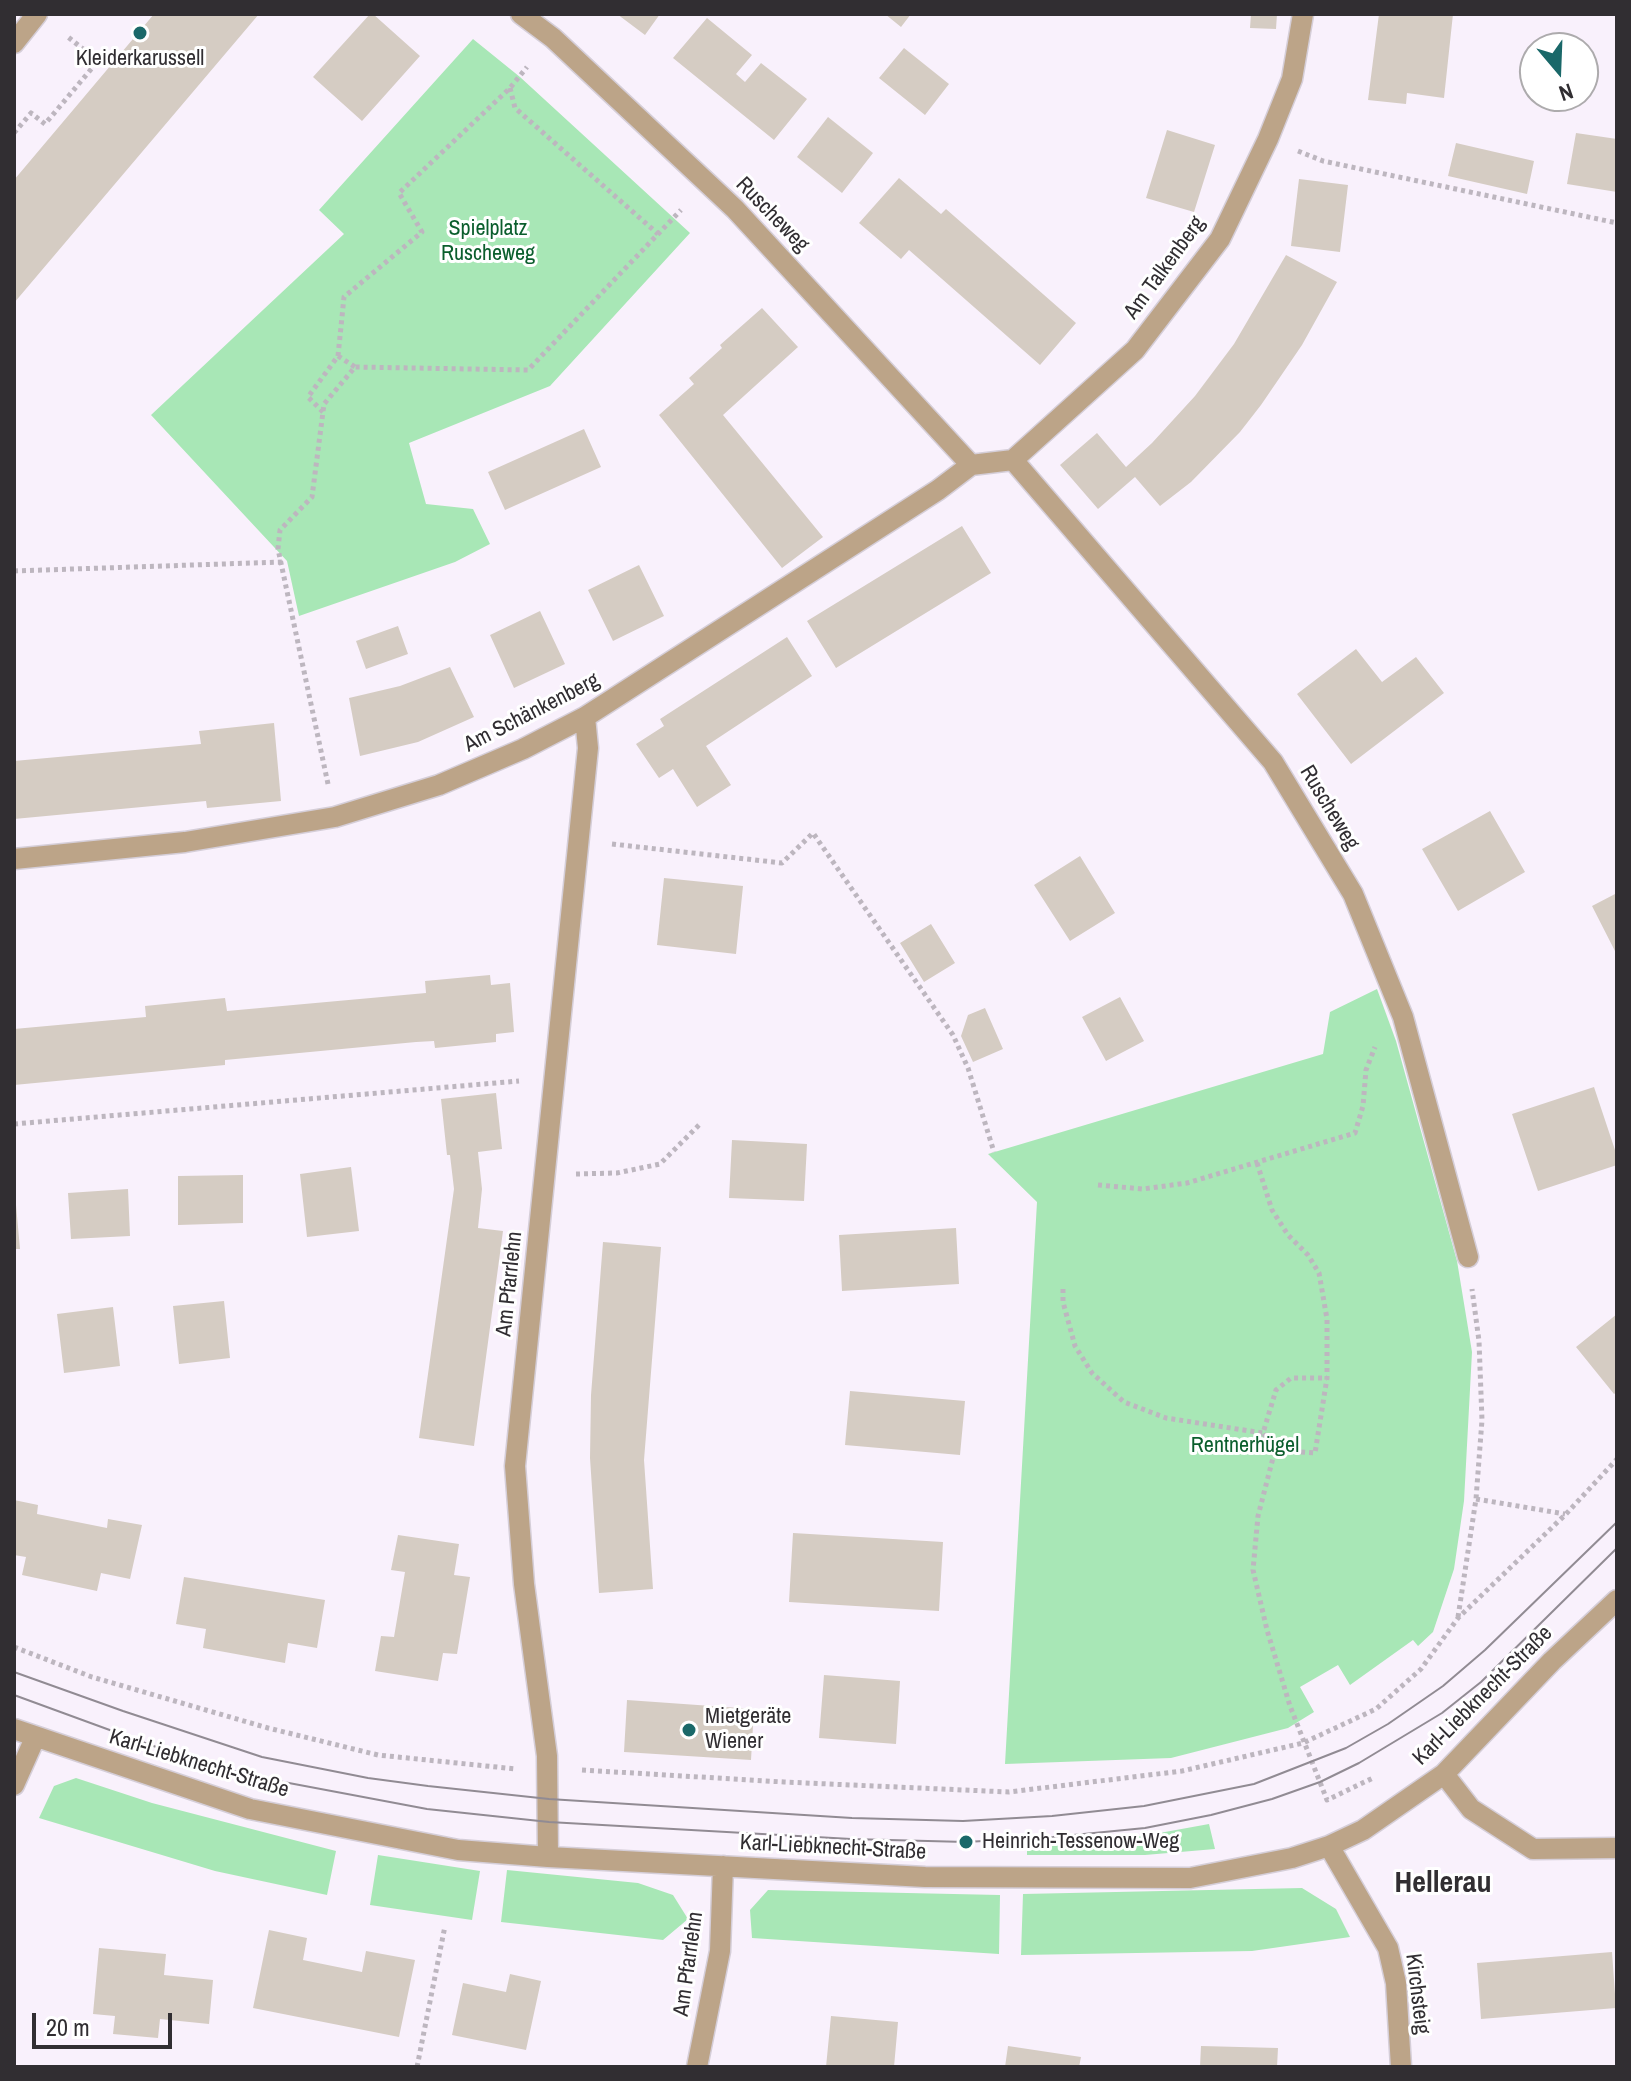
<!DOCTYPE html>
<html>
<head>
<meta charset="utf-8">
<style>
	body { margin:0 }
	#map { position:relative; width:1631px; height:2081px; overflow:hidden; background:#f9f1fc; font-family:"Archivo Narrow",sans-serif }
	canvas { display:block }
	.frame { position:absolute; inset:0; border:16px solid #312e32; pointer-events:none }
	.north { position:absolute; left:1519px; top:32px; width:80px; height:80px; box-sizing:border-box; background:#fff; border:2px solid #adabad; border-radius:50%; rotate:161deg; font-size:22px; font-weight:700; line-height:32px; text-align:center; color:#312e32 }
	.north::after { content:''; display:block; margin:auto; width:28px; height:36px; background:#1a6869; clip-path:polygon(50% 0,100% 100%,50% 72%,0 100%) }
	.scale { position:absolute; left:32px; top:2013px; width:140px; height:36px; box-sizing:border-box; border:4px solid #312e32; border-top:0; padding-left:10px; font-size:24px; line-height:28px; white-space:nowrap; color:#312e32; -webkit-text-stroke:6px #fff; paint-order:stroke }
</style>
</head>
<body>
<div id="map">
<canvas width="1631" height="2081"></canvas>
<div class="frame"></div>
<div class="north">N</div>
<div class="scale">20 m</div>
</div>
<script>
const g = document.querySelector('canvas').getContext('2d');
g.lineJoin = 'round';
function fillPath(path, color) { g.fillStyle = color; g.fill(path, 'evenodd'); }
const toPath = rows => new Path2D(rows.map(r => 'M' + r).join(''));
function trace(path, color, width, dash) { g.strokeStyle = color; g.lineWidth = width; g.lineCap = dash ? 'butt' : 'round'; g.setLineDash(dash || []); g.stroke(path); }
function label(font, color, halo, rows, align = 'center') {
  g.font = font + ' "Archivo Narrow",sans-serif'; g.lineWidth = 6; g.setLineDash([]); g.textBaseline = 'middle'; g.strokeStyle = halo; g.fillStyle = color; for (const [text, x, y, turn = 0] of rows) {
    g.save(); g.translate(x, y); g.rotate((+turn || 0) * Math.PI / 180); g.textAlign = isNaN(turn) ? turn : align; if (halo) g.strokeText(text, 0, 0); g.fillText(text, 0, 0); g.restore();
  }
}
const green = toPath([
	[473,39,520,77,690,233,550,386,409,443,426,504,473,509,490,544,455,562,299,616,287,561,151,415,344,234,319,210],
	[1377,989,1396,1041,1457,1261,1472,1352,1464,1501,1454,1569,1433,1632,1418,1646,1413,1640,1350,1685,1338,1665,1300,1687,1314,1712,1288,1728,1171,1758,1005,1764,1037,1202,988,1154,1323,1054,1330,1012],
	[76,1778,152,1803,336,1851,327,1895,215,1871,39,1818,54,1786],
	[1209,1824,1215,1849,1145,1855,1027,1855,1027,1849,1061,1843,1143,1836],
	[378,1855,480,1871,472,1920,370,1905],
	[507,1870,638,1883,673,1895,688,1919,663,1940,501,1922],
	[1302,1888,1336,1909,1350,1937,1252,1951,1021,1955,1023,1894],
	[768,1890,1000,1895,999,1954,752,1938,750,1910]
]);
const building = toPath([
	[154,14,259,14,14,303,14,180],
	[370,14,373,14,420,56,362,121,313,77],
	[617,14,660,14,645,35],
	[885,14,911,14,901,27],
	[1251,14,1277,14,1276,29,1250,28],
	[1379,14,1453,14,1444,98,1407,93,1406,104,1368,100],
	[707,18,752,55,736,74,745,82,761,63,807,99,774,140,673,58],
	[904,48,949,84,925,115,879,78],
	[828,117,873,153,842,193,797,157],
	[1167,130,1215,145,1194,212,1146,198],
	[1576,133,1617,139,1617,192,1567,184],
	[1456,143,1534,161,1527,194,1448,176],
	[899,178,941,214,946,209,1076,323,1040,365,909,250,901,259,859,223],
	[1299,179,1348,185,1340,252,1291,246],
	[1286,255,1337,282,1302,345,1261,405,1240,432,1191,482,1160,506,1135,477,1098,509,1060,465,1097,433,1126,467,1152,443,1195,396,1234,344],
	[762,308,798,347,723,415,823,537,782,568,659,415,694,384,689,378,722,348,720,345],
	[584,429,601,467,505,510,488,472],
	[962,526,991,573,836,668,807,621],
	[639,565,664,616,613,641,588,590],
	[540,611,565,664,514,688,490,635],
	[398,626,408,654,366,669,356,641],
	[787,637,812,676,706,746,731,785,697,807,673,769,659,778,636,744,664,726,660,719],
	[1356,649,1382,682,1416,657,1444,693,1351,764,1297,694],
	[450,667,474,717,418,742,360,756,349,698,400,686],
	[274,723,281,801,207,808,206,801,14,819,14,761,201,744,199,731],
	[1490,811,1525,872,1458,911,1422,849],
	[1080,856,1115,913,1070,941,1034,885],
	[664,878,743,886,736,954,657,945],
	[1617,893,1617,955,1592,906],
	[931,924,955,963,924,982,900,943],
	[490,975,491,985,510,983,514,1032,496,1034,496,1042,435,1048,434,1041,416,1042,225,1060,225,1065,14,1085,14,1029,146,1017,145,1006,225,998,227,1011,426,993,425,981],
	[1120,997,1144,1041,1106,1061,1082,1017],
	[985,1008,1003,1049,973,1062,961,1036,968,1015],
	[1594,1087,1617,1156,1617,1165,1538,1191,1512,1114],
	[496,1093,502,1149,478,1152,482,1189,478,1228,503,1231,474,1446,419,1438,454,1189,450,1155,447,1155,441,1099],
	[732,1140,807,1144,804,1201,729,1198],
	[351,1167,359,1231,307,1237,300,1174],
	[243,1175,243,1223,178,1225,178,1176],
	[128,1189,130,1236,71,1239,68,1193],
	[14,1205,16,1205,20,1249,14,1249],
	[956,1228,959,1284,842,1291,839,1235],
	[603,1242,661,1247,644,1460,653,1589,599,1593,590,1458,591,1395],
	[224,1301,230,1358,179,1364,173,1306],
	[113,1307,120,1366,64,1373,57,1314],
	[1617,1314,1617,1392,1614,1394,1576,1347],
	[850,1391,965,1401,960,1455,845,1445],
	[14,1500,38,1505,37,1514,107,1528,108,1519,142,1525,130,1579,101,1573,97,1591,22,1575,26,1557,14,1555],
	[793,1533,943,1542,939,1611,789,1602],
	[398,1535,459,1544,454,1575,470,1577,457,1654,443,1653,438,1681,375,1671,381,1636,394,1637,405,1572,391,1570],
	[184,1577,325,1600,317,1648,288,1643,285,1663,203,1648,206,1629,176,1624],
	[824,1675,900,1681,896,1744,819,1738],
	[627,1700,754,1709,751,1760,624,1752],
	[269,1930,307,1938,303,1960,362,1972,366,1951,415,1960,399,2037,253,2008],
	[99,1948,166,1954,164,1975,213,1980,209,2024,160,2019,158,2038,113,2034,115,2016,93,2014],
	[1612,1952,1616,2008,1481,2019,1477,1963],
	[510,1974,541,1981,526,2050,452,2035,463,1983,506,1992],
	[831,2016,898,2022,894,2067,826,2067],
	[1008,2046,1081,2057,1079,2067,1005,2067],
	[1201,2046,1278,2048,1277,2067,1200,2067]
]);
const path = toPath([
	[510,88,515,108,658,234],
	[14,133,31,113,45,124,98,61,68,37],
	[1298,151,1323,161,1617,223],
	[338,356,355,367],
	[323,412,308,397,338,356,344,297,422,232,399,193,510,88,527,67],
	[14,571,282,562],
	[328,784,278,549,280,530,312,497,324,404,355,367,528,370,681,210],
	[612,844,782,863,813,833,953,1035,968,1068,994,1152],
	[14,1124,519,1081],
	[1257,1163,1272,1210,1288,1235,1308,1255,1319,1273,1327,1319,1327,1378,1315,1453,1275,1450,1258,1516,1253,1570,1267,1630,1290,1706,1327,1800,1375,1777],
	[576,1174,617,1173,660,1164,700,1124],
	[1098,1185,1143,1189,1187,1183,1355,1133,1363,1106,1366,1070,1375,1047],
	[1063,1289,1063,1302,1075,1346,1092,1373,1124,1402,1166,1418,1263,1433],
	[1275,1450,1263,1433,1276,1390,1291,1378,1327,1378],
	[1476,1499,1565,1514],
	[1458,1617,1476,1499,1482,1420,1479,1341,1472,1289],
	[14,1647,92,1677,268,1728,378,1755,516,1769],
	[582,1770,784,1782,1009,1792,1182,1771,1303,1743,1376,1709,1421,1669,1458,1618,1566,1514,1617,1459],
	[417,2067,445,1926]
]);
const minor = toPath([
	[521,14,553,38,735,209,971,465],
	[14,43,37,14],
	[1013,460,1273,762,1353,894,1403,1017,1468,1257],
	[1013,460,1135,350,1220,239,1268,139,1292,79,1303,14],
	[14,859,185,842,335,817,439,785,523,749,585,717,938,490,971,465,1013,460],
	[14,1729,250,1809,458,1850,548,1857,925,1877,1190,1878,1292,1858,1329,1846,1363,1830,1444,1774,1552,1661,1617,1600],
	[1444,1774,1471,1809,1533,1849,1617,1848],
	[14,1785,35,1738],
	[1329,1846,1388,1948,1396,1983,1401,2067],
	[548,1857,547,1756,524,1584,515,1466,588,748,585,717],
	[697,2067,720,1951,723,1866]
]);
const tram = toPath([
	[14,1672,123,1711,262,1757,368,1778,428,1786,549,1799,852,1818,963,1821,1052,1816,1144,1806,1254,1784,1346,1748,1388,1724,1443,1686,1485,1650,1617,1522],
	[14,1695,189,1759,257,1777,427,1809,549,1822,851,1839,966,1842,1053,1837,1145,1828,1211,1815,1272,1799,1320,1782,1359,1763,1442,1713,1481,1682,1617,1548]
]);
const markers = [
	[140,33,8,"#1a6869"],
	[689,1730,8,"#1a6869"],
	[966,1842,8,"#1a6869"]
];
const poiNames = [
	["Kleiderkarussell",140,59,"center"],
	["Mietgeräte",705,1717],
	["Wiener",705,1742],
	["Heinrich-Tessenow-Weg",982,1842]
];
const streetNames = [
	["Ruscheweg",772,215,46],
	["Am Talkenberg",1165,268,-54],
	["Am Schänkenberg",532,713,-27],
	["Ruscheweg",1329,808,59],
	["Am Pfarrlehn",510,1284,-84],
	["Karl-Liebknecht-Straße",1483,1696,-45],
	["Karl-Liebknecht-Straße",199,1764,17],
	["Karl-Liebknecht-Straße",833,1848,3],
	["Am Pfarrlehn",689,1964,-82],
	["Kirchsteig",1417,1994,83]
];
const parkNames = [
	["Spielplatz",488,229],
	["Ruscheweg",488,254],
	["Rentnerhügel",1245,1446]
];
const districtNames = [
	["Hellerau",1443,1884]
];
fillPath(green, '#a8e7b6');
fillPath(building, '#d5ccc3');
trace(minor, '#d5ced8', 23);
trace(path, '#bdb6bf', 5, [4, 4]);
trace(minor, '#bca488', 20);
trace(tram, '#918b93', 2);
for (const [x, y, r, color] of markers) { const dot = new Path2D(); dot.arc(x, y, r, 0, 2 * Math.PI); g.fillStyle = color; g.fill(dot); trace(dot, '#fff', 3); }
label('22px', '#312e32', '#fff', poiNames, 'left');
label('22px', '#312e32', '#fff', streetNames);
label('22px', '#0b5e2d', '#fff', parkNames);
label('bold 30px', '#312e32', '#fff', districtNames);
</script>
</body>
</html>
